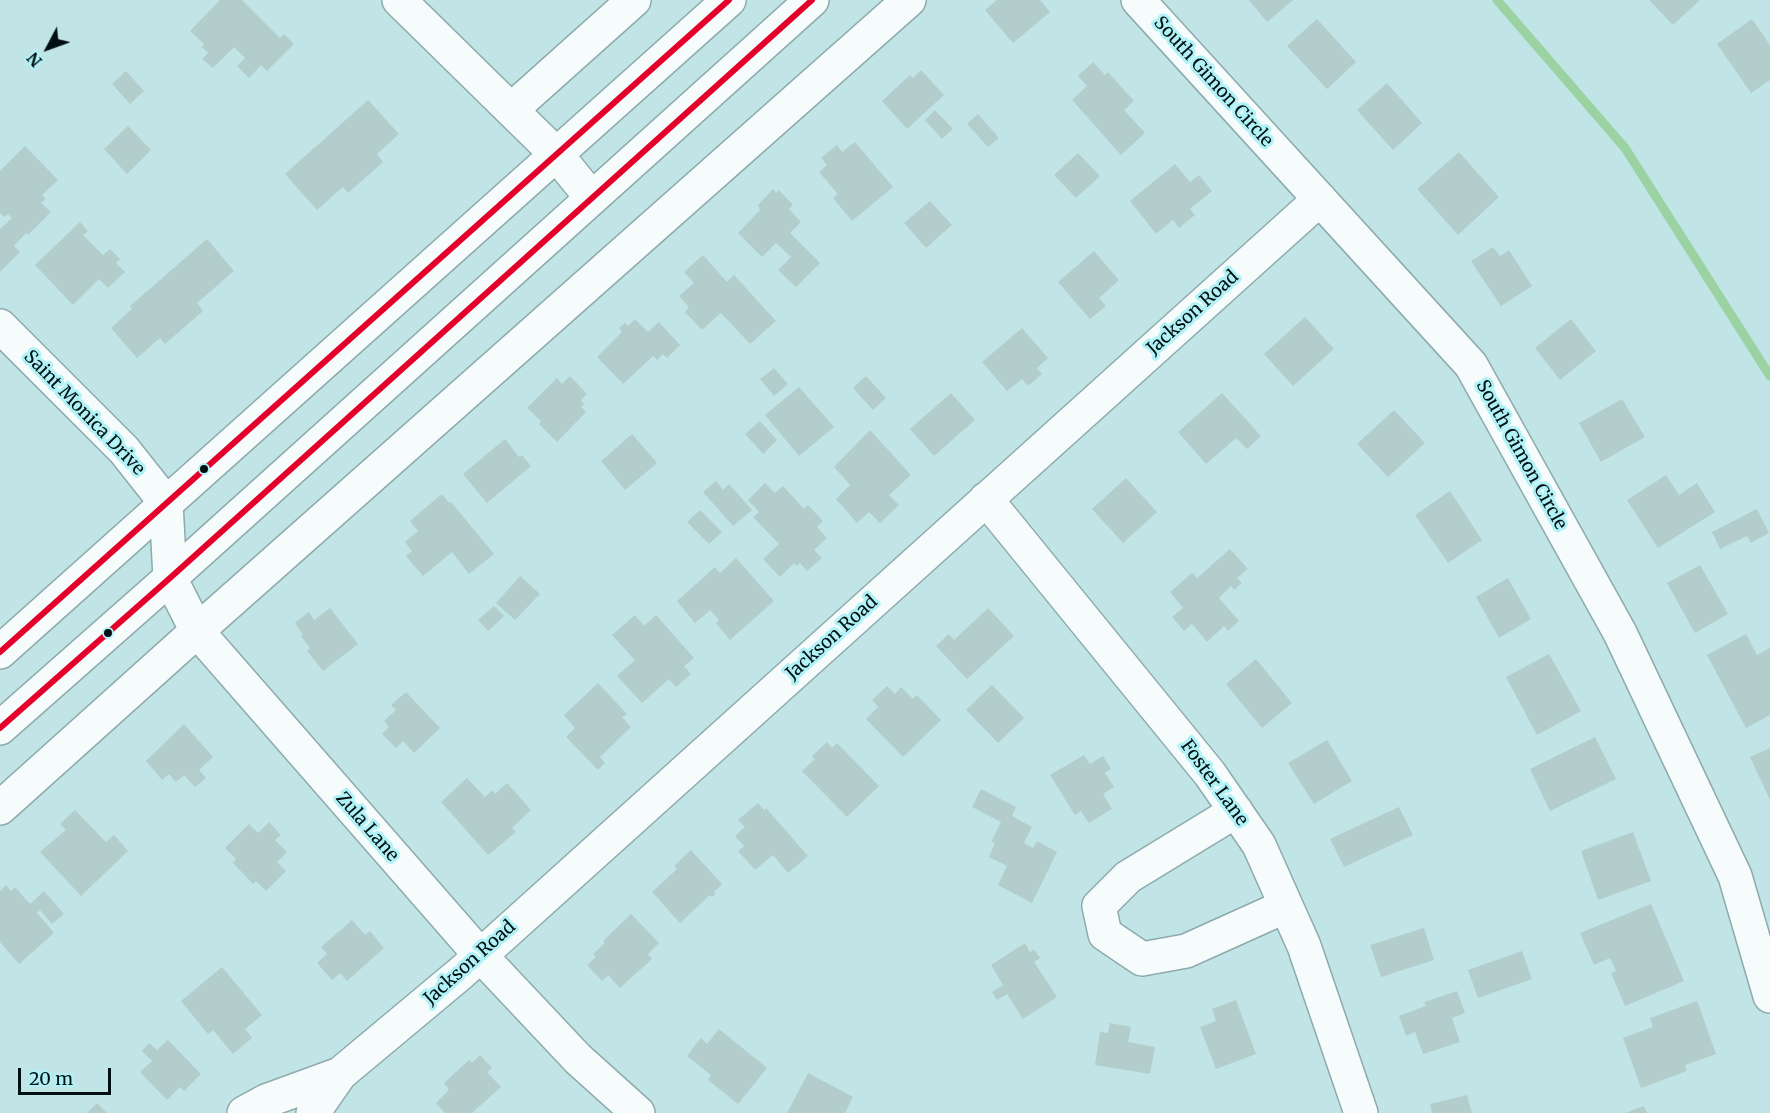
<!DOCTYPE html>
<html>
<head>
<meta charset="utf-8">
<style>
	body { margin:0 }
	#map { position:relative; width:1770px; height:1113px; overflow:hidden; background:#c1e4e7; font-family:Merriweather,serif }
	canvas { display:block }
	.north { position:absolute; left:18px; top:18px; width:60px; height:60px; -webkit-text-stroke:4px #b1f2f7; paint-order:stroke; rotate:229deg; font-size:16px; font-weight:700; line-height:24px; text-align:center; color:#001012 }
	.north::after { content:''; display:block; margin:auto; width:21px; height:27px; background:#001012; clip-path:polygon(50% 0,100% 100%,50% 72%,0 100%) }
	.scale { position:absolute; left:18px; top:1068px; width:93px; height:27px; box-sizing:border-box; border:3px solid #001012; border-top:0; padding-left:8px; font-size:18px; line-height:21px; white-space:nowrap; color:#001012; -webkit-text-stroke:4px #b1f2f7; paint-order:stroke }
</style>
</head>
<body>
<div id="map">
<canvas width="1770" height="1113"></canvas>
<div class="north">N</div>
<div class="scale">20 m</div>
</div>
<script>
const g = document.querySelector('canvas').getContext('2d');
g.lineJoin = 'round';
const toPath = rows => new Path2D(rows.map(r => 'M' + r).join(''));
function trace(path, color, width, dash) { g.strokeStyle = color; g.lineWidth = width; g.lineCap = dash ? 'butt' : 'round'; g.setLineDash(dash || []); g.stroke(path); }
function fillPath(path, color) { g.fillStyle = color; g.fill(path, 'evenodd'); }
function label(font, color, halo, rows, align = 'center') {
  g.font = font + ' Merriweather,serif'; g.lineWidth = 6; g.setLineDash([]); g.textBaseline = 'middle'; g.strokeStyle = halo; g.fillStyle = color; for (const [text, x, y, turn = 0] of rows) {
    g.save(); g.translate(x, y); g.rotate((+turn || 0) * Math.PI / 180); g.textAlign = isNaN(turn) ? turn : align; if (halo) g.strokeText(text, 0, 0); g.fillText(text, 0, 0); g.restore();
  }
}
const stream = toPath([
	[1497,0,1625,148,1770,376]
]);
const building = toPath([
	[220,0,242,0,280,38,284,34,294,44,267,71,261,65,249,78,237,66,245,58,234,47,213,68,202,59,208,53,202,47,204,44,190,31],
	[997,0,1040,0,1050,12,1013,43,985,10],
	[1249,0,1293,0,1267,22],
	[1649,0,1700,0,1673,25],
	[1317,19,1356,62,1327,89,1287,46],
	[1752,19,1770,45,1770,80,1751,93,1717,44],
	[1093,62,1105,75,1108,72,1134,101,1124,110,1145,133,1121,155,1072,100,1087,86,1078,76],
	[921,70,944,95,907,129,882,101,910,75,913,78],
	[126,71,144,91,130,104,112,84],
	[1387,83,1422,123,1393,150,1357,110],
	[368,100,399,134,377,154,383,162,348,193,343,187,317,210,285,174],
	[935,110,953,129,942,139,925,120],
	[978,114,999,138,988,147,967,124],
	[128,126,151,150,127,174,104,149],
	[855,142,893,187,852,221,833,198,838,194,819,172,827,165,821,158,837,145,842,152],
	[25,146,58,180,42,195,46,199,41,203,51,212,28,235,26,233,14,246,20,252,0,272,0,229,12,218,8,214,4,217,0,213,0,171],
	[1459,152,1499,197,1458,235,1417,189],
	[1078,153,1100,176,1076,198,1054,175],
	[1175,164,1190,182,1199,175,1212,191,1190,209,1195,215,1179,228,1173,220,1156,234,1130,201],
	[773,189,776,193,779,190,793,205,789,209,801,222,790,233,820,263,796,287,778,270,791,257,776,243,762,257,738,233,760,210,758,205],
	[930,201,952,225,926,248,904,223],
	[80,222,88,231,83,235,103,255,110,249,120,259,116,263,125,272,108,288,99,279,73,305,35,265],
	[207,239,234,271,197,303,203,311,165,344,160,338,137,358,111,328,132,309,130,306],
	[1493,247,1500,256,1509,250,1532,286,1501,306,1471,261],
	[1094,251,1119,280,1099,298,1106,306,1090,319,1058,282],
	[703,255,727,282,734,275,776,321,750,344,721,313,702,330,685,312,689,307,679,296,694,283,684,272],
	[1305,317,1334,349,1293,386,1264,354],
	[635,319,648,332,659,322,680,345,667,358,663,354,657,360,653,356,623,384,597,357,622,332,619,328,625,323,628,326],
	[1571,319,1596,351,1560,380,1535,348],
	[1022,328,1048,358,1037,368,1042,374,1028,386,1022,379,1007,391,982,362],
	[774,368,788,384,774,396,760,379],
	[570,376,587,394,581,400,584,404,581,407,586,412,557,442,539,424,541,421,527,408,557,378,562,384],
	[866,376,886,398,873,410,853,388],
	[799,387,834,427,799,456,765,415],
	[951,393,975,420,934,456,910,429],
	[1222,393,1261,436,1247,449,1236,438,1206,464,1178,432],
	[1622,399,1645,437,1601,462,1579,423],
	[1394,410,1425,443,1388,477,1357,444],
	[760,421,777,440,763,454,745,434],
	[870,430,911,475,889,495,899,505,880,523,869,512,857,523,836,499,850,485,834,467],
	[632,434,657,463,625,490,601,461],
	[505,439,519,457,522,455,531,466,487,503,463,474],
	[1666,475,1679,495,1697,483,1715,512,1658,548,1627,500],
	[1126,478,1157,512,1123,543,1092,509],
	[716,481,723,490,729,484,752,510,733,526,703,492],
	[765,483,775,493,783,486,804,509,808,505,823,521,817,527,827,538,814,550,822,558,807,571,800,563,797,566,794,563,780,577,763,559,779,544,753,517,759,512,748,500],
	[1450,491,1482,540,1448,563,1415,515],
	[442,494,449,503,451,502,494,554,469,574,452,552,423,576,406,556,412,551,405,542,418,531,410,521],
	[1757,509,1769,533,1751,543,1747,536,1720,549,1712,532],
	[700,510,722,532,709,544,687,522],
	[1230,549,1248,569,1237,578,1242,583,1234,590,1231,586,1219,598,1239,621,1228,631,1224,626,1207,642,1192,624,1184,631,1172,617,1183,608,1170,592,1192,573,1197,578],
	[736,558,774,601,730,640,716,623,719,620,710,610,695,623,677,601,715,567,720,573],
	[1700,565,1728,614,1695,633,1667,583],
	[520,576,540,594,515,620,496,603],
	[1508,578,1531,619,1499,638,1476,597],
	[494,606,504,616,488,631,478,620],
	[330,608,358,644,323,671,307,651,310,648,301,636,303,635,295,623,309,612,314,620],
	[988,608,1014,636,967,679,936,646,949,634,954,640],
	[635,615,644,626,656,615,694,658,684,666,691,674,676,687,669,679,642,703,617,676,635,660,612,635],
	[1746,634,1757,655,1770,648,1770,715,1746,728,1707,655],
	[1549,654,1581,711,1537,735,1506,677],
	[1256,659,1292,703,1262,728,1226,684],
	[598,683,627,714,622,717,631,727,600,757,605,763,598,770,566,737,575,728,564,715],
	[992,685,1024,718,998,743,966,710],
	[887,686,895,694,901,687,913,699,917,695,941,720,903,757,866,719,878,707,872,700],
	[406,692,440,728,414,753,403,741,396,748,382,734,389,727,384,721,396,710,391,705],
	[184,724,213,757,199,770,206,778,195,787,184,775,176,782,169,774,162,780,146,761],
	[1595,737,1616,779,1550,811,1530,769],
	[1327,740,1352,781,1314,804,1288,763],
	[827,742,832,748,837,743,879,786,847,817,802,771,815,759,812,756],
	[1770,748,1770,800,1750,757],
	[1084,755,1090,764,1103,756,1111,769,1105,773,1114,787,1103,794,1112,809,1089,823,1081,811,1075,815,1050,775],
	[467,778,485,797,492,790,495,794,507,783,531,810,512,828,516,832,488,855,441,802],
	[981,789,1016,807,1012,816,1032,827,1024,843,1033,848,1037,841,1057,852,1032,903,998,885,1007,866,989,857,995,843,991,842,1001,822,972,807],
	[758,803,764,810,766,808,808,856,788,873,773,855,755,870,738,851,744,846,735,836,745,827,738,820],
	[1399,807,1413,835,1344,867,1330,839],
	[75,810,106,842,114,835,128,851,81,896,40,852,66,830,60,824],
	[269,822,281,835,275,840,287,852,277,862,286,871,266,891,256,881,253,884,233,863,236,859,225,848,249,824,258,833],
	[1633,832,1651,881,1598,900,1581,851],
	[691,850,722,884,714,892,716,894,712,897,710,895,680,923,652,892,677,869,674,866],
	[6,885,11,891,15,887,30,904,44,891,64,914,52,924,40,910,37,913,54,933,19,964,0,942,0,891],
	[1651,904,1684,981,1625,1006,1611,973,1616,971,1610,958,1594,965,1580,933],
	[631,914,659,943,648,954,652,959,620,988,608,975,602,981,587,965,596,957,593,954,605,943,603,941],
	[352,920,365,935,370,931,384,948,347,981,340,973,332,980,317,963,327,954,321,947],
	[1424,928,1434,960,1381,977,1370,945],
	[1025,943,1030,952,1034,949,1040,958,1034,962,1057,997,1023,1019,1007,994,997,1000,992,992,1003,985,991,965],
	[1522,951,1532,979,1478,998,1468,970],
	[222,967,262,1015,245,1029,252,1038,233,1054,213,1030,208,1034,181,1001],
	[1457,991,1465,1013,1452,1018,1460,1042,1423,1054,1415,1032,1406,1036,1399,1016,1426,1006,1424,1002],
	[1236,1000,1256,1054,1216,1069,1200,1027,1216,1021,1212,1009],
	[1697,1001,1716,1054,1685,1065,1687,1071,1641,1088,1623,1038,1653,1027,1650,1018],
	[1110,1023,1131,1027,1128,1042,1155,1047,1150,1074,1095,1065,1100,1032,1108,1033],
	[719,1029,767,1068,738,1104,708,1080,711,1075,687,1056,701,1038,707,1044],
	[168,1040,201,1074,184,1091,180,1087,167,1100,140,1072,152,1061,142,1051,149,1043,157,1050],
	[480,1055,492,1068,487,1072,501,1087,472,1113,445,1113,436,1103,449,1090,444,1083,469,1060,472,1063],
	[808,1073,853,1097,845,1113,787,1113],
	[1467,1095,1472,1113,1432,1113,1430,1104],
	[97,1103,107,1113,87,1113],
	[1644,1106,1647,1113,1625,1113]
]);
const minor = toPath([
	[399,0,556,154,591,197],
	[1138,0,1471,365,1620,633,1735,876,1770,996],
	[511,110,634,0],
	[0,326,124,450,166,503,170,578,197,631,480,955,578,1059,638,1113],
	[986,499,1210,774,1259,845,1304,946,1361,1113],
	[0,808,197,631,909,0],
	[1236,811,1128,877,1099,906,1105,934,1142,959,1186,951,1286,906],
	[244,1113,266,1101,340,1074],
	[313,1113,340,1074,461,973,1320,199]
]);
const major = toPath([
	[0,652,729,0],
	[0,728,170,578,812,0]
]);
const bus1 = toPath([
	[0,652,729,0],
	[0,728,170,578,812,0]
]);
const markers = [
	[204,469,5,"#001012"],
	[108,633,5,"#001012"]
];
const streetNames = [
	["South Gimon Circle",1213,82,48],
	["Jackson Road",1193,313,-42],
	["Saint Monica Drive",84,413,46],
	["South Gimon Circle",1521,455,61],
	["Jackson Road",832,638,-42],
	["Foster Lane",1214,783,54],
	["Zula Lane",367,827,49],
	["Jackson Road",470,963,-42]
];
trace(stream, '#9ad2a1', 9);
fillPath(building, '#b2cdcc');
trace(minor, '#8eaaad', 36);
trace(major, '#8eaaad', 36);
trace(minor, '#f6fbfb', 33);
trace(major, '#f6fbfb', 33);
trace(bus1, '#e4002b', 6);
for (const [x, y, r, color] of markers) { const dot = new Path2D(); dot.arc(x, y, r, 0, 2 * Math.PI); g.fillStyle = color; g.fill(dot); trace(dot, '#b1f2f7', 2); }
label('18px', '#001012', '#b1f2f7', streetNames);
</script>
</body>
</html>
